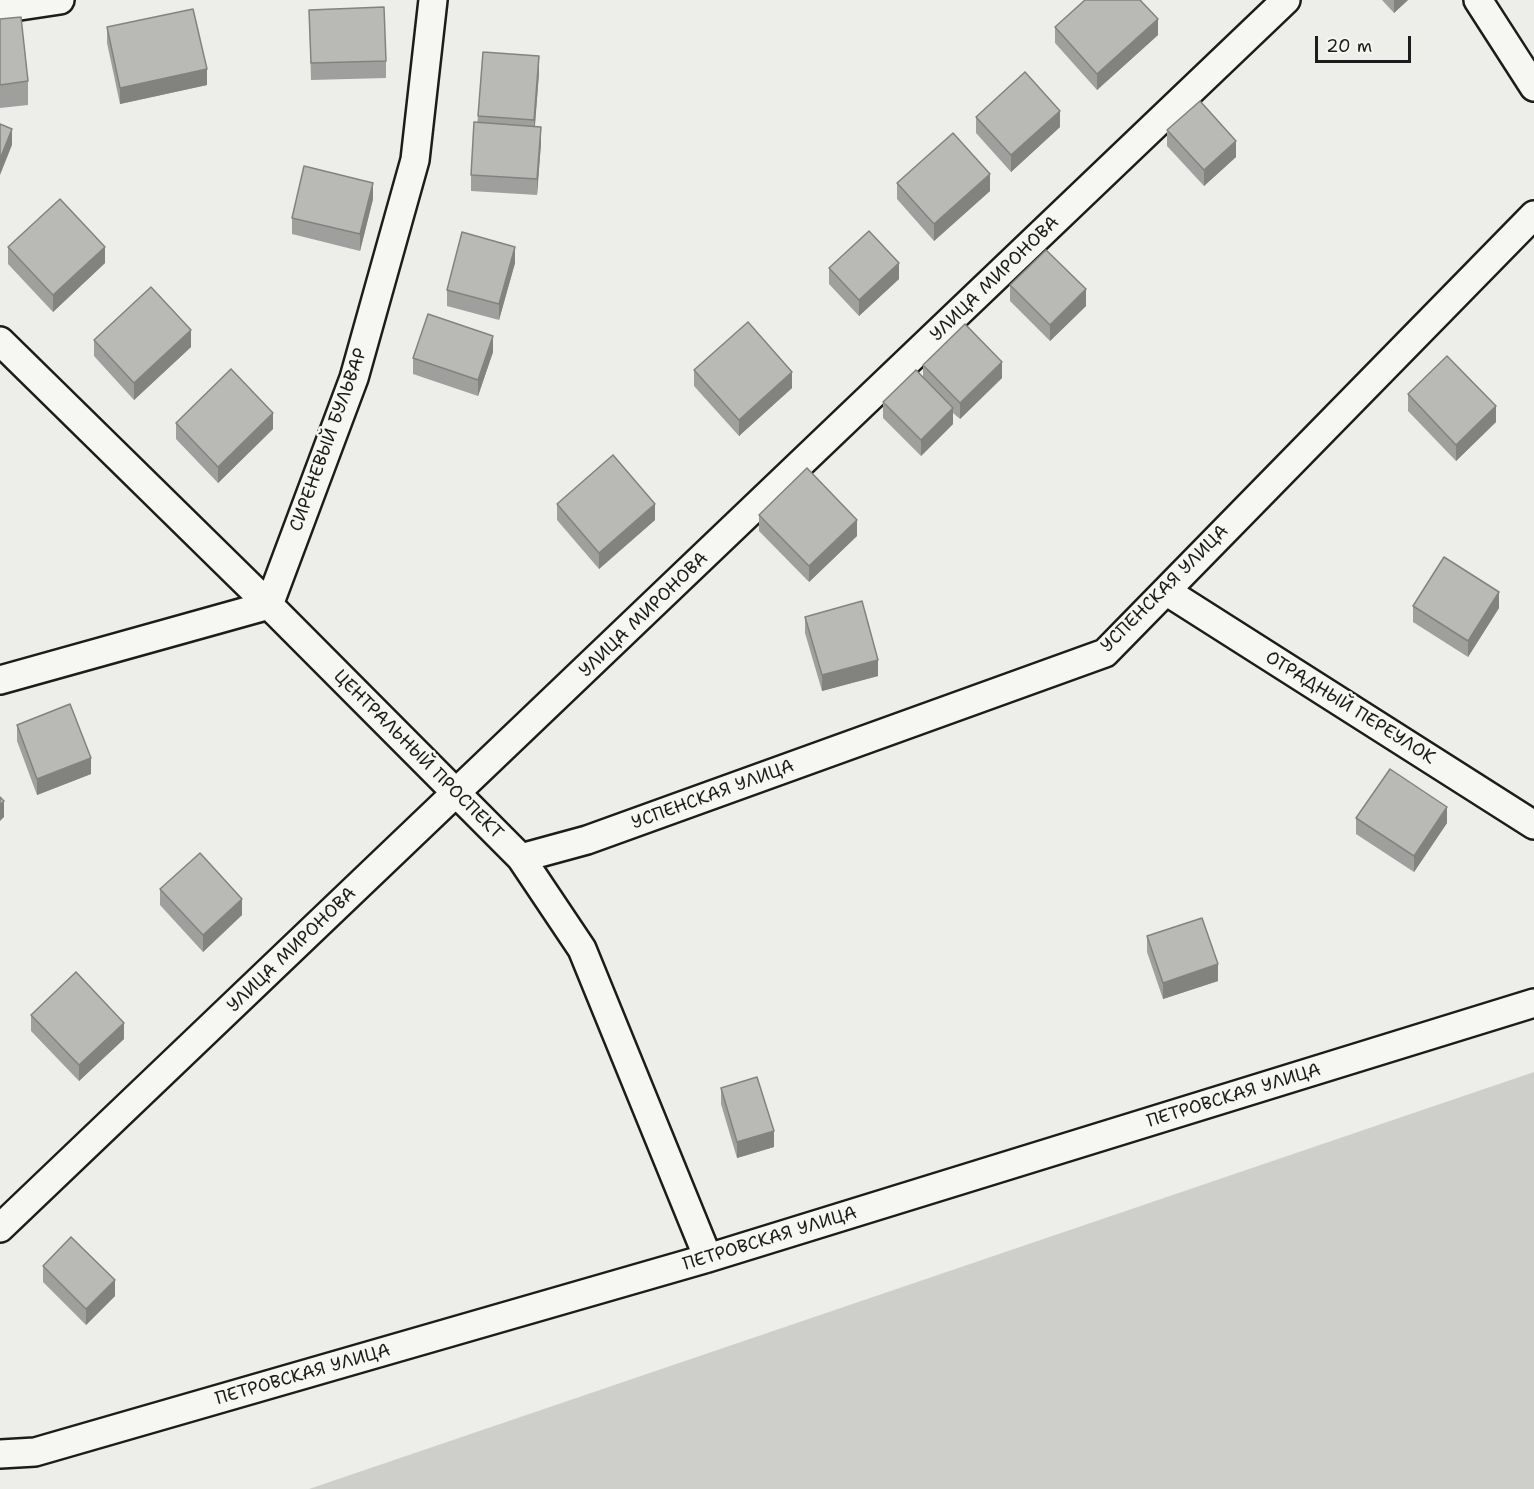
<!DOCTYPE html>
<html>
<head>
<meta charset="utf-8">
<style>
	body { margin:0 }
	#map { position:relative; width:1534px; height:1489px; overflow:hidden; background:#edede9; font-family:"Shantell Sans",sans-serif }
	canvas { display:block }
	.scale { position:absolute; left:1315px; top:36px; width:96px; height:27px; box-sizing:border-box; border:3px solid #1c1c1c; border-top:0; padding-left:8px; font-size:18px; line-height:21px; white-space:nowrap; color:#1c1c1c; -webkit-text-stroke:4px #f6f6f2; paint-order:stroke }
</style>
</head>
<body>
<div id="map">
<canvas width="1534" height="1489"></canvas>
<div class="scale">20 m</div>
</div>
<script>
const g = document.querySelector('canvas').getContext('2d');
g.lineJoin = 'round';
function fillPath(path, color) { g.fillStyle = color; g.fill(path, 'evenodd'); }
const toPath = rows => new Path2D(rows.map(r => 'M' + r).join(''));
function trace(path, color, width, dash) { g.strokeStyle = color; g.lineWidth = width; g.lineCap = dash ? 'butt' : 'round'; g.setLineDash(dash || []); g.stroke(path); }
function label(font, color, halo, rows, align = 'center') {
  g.font = font + ' "Shantell Sans",sans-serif'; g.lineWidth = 5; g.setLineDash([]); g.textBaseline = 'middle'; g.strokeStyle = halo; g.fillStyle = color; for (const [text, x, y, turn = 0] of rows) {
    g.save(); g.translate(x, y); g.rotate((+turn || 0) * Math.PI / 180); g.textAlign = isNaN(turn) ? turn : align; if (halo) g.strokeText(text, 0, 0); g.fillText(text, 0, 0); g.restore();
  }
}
const green = toPath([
	[1534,1072,1534,1489,309,1489]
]);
const minor = toPath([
	[1478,0,1534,87],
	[0,9,60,0],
	[0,341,269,605,521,858,582,949,708,1258],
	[1166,591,1534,825],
	[0,680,269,605,354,378,415,160,433,0],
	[521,858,587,840,1105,653,1534,215],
	[0,1228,1286,0],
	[0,1454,35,1452,708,1258,1534,1003]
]);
const wall = toPath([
	[1382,0,1408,0,1394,13],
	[309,10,386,61,386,78,311,80],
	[0,19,28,81,28,105,0,108],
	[107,27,207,85,120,104,107,43],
	[1055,27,1158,35,1097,90,1055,43],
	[539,73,535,126,541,143,537,195,471,191,471,175,478,116],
	[976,117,1060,127,1011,172,976,133],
	[1167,130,1236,157,1204,186,1167,146],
	[897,183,990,191,934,241,897,199],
	[373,199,360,251,292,234,292,218],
	[8,247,105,263,53,312,8,264],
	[515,263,499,320,447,306,447,290],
	[829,268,899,279,859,316,829,284],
	[1010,285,1086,306,1050,341,1010,301],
	[94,340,191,347,134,400,94,356],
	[493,352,478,396,413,374,413,358],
	[923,365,1002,378,960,419,953,413,953,424,921,456,883,418,883,402,923,376],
	[694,370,792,388,739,436,694,386],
	[1408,394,1496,422,1456,461,1408,411],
	[176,423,273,429,218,483,176,439],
	[557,504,655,520,599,569,557,520],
	[759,515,857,536,809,582,759,531],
	[1413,606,1499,608,1468,657,1413,622],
	[805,617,878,676,822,691,805,633],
	[17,725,91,774,37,795,17,741],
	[1356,818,1447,823,1414,872,1356,834],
	[160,889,242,915,203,952,160,905],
	[1147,936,1218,981,1163,999,1147,952],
	[31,1015,124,1039,79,1081,31,1031],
	[721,1088,774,1147,737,1158,721,1104],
	[43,1266,115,1296,86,1325,43,1282]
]);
const shadedWall = toPath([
	[1394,0,1408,0,1394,13],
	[1158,19,1158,35,1097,90,1097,74],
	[539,56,539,73,534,136,534,120],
	[207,69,207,85,120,104,120,88],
	[1060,111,1060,127,1011,172,1011,155],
	[541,127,541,143,537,195,537,179],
	[12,129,12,145,0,175,0,159],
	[1236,141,1236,157,1204,186,1204,170],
	[990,174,990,191,934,241,934,224],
	[373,183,373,199,360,251,360,234],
	[105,247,105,263,53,312,53,295],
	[515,247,515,263,499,320,499,304],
	[899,263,899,279,859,316,859,300],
	[1086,289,1086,306,1050,341,1050,325],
	[191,330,191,347,134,400,134,383],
	[493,336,493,352,478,396,478,380],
	[1002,362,1002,378,960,419,960,403],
	[792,372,792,388,739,436,739,420],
	[1496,406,1496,422,1456,461,1456,445],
	[953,408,953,424,921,456,921,440],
	[273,413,273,429,218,483,218,467],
	[655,504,655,520,599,569,599,553],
	[857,520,857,536,809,582,809,566],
	[1499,592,1499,608,1468,657,1468,641],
	[878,660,878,676,822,691,822,675],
	[91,758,91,774,37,795,37,779],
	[4,801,4,817,0,821,0,805],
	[1447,807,1447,823,1414,872,1414,856],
	[242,899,242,915,203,952,203,935],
	[1218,964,1218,981,1163,999,1163,983],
	[124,1023,124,1039,79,1081,79,1065],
	[774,1131,774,1147,737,1158,737,1142],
	[115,1280,115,1296,86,1325,86,1309]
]);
const building = toPath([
	[1085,0,1140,0,1158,19,1097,74,1055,27,1085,0],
	[384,7,386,61,311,63,309,10,384,7],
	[193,9,207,69,120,88,107,27,193,9],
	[21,17,28,81,0,85,0,19,21,17],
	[483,52,539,56,534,120,478,116,483,52],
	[1025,72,1060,111,1011,155,976,117,1025,72],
	[1200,101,1236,141,1204,170,1167,130,1200,101],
	[474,122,541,127,537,179,471,175,474,122],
	[0,124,12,129,0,159,0,124],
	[953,133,990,174,934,224,897,183,953,133],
	[304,166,373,183,360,234,292,218,304,166],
	[60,199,105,247,53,295,8,247,60,199],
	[869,231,899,263,859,300,829,268,869,231],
	[462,232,515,247,499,304,447,290,462,232],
	[1046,250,1086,289,1050,325,1010,285,1046,250],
	[151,287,191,330,134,383,94,340,151,287],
	[428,314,493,336,478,380,413,358,428,314],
	[748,322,792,372,739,420,694,370,748,322],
	[965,324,1002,362,960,403,923,365,965,324],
	[1447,356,1496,406,1456,445,1408,394,1447,356],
	[231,369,273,413,218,467,176,423,231,369],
	[916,370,953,408,921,440,883,402,916,370],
	[613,455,655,504,599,553,557,504,613,455],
	[807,468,857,520,809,566,759,515,807,468],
	[1444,557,1499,592,1468,641,1413,606,1444,557],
	[862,601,878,660,822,675,805,617,862,601],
	[70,704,91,758,37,779,17,725,70,704],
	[1390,769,1447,807,1414,856,1356,818,1390,769],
	[0,797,4,801,0,805,0,797],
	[200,853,242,899,203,935,160,889,200,853],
	[1202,918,1218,964,1163,983,1147,936,1202,918],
	[76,972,124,1023,79,1065,31,1015,76,972],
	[757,1077,774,1131,737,1142,721,1088,757,1077],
	[71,1237,115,1280,86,1309,43,1266,71,1237]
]);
const streetNames = [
	["УЛИЦА МИРОНОВА",995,279,-44],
	["СИРЕНЕВЫЙ БУЛЬВАР",329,440,-70],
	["УСПЕНСКАЯ УЛИЦА",1165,589,-45],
	["УЛИЦА МИРОНОВА",644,615,-44],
	["ОТРАДНЫЙ ПЕРЕУЛОК",1350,708,32],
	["ЦЕНТРАЛЬНЫЙ ПРОСПЕКТ",418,755,45],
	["УСПЕНСКАЯ УЛИЦА",713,795,-20],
	["УЛИЦА МИРОНОВА",292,950,-44],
	["ПЕТРОВСКАЯ УЛИЦА",1234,1096,-17],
	["ПЕТРОВСКАЯ УЛИЦА",770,1239,-17],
	["ПЕТРОВСКАЯ УЛИЦА",303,1375,-16]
];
fillPath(green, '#cececb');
trace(minor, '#1c1c1c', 32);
trace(minor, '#f6f6f2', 27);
fillPath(wall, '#9f9f9d');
fillPath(shadedWall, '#82827f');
fillPath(building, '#b9b9b6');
trace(building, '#82827f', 1.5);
label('18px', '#1c1c1c', '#f6f6f2', streetNames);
</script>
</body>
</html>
